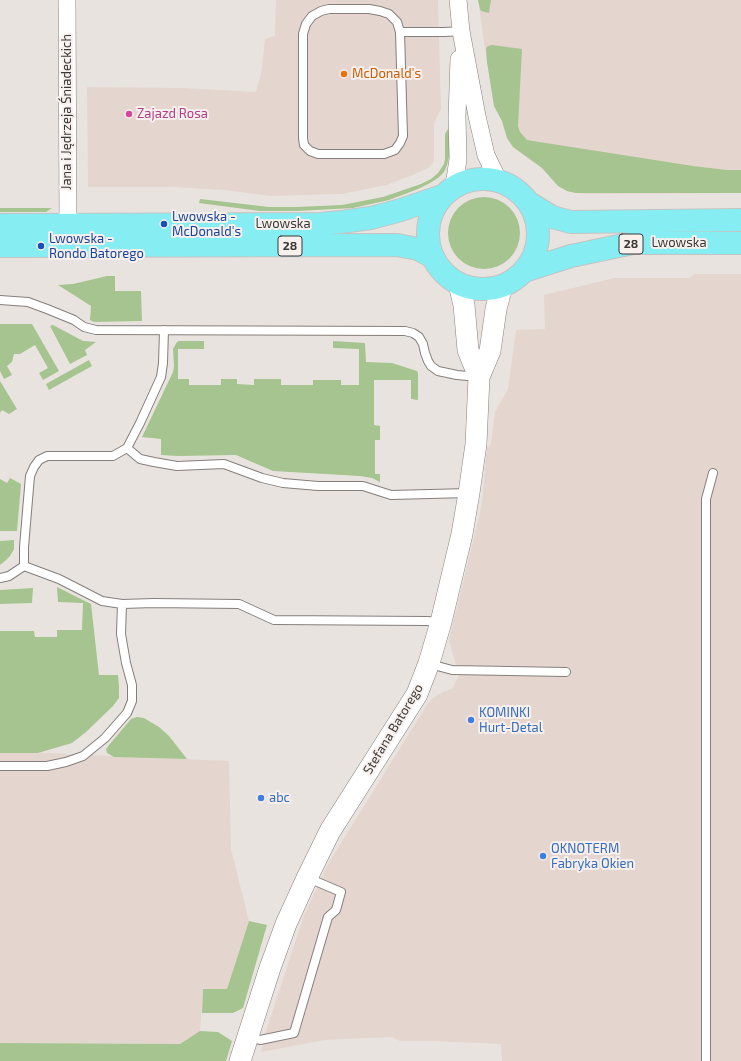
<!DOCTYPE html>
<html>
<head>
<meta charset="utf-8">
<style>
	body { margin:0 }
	canvas { display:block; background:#e9e3df }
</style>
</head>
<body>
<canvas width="741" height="1061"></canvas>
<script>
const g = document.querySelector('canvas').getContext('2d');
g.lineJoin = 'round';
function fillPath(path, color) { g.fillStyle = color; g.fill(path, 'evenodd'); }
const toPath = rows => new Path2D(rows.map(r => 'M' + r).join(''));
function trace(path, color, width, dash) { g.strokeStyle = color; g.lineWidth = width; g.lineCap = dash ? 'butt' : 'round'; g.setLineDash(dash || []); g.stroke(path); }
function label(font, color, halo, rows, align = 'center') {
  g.font = font + ' "Exo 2",sans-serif'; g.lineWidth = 4; g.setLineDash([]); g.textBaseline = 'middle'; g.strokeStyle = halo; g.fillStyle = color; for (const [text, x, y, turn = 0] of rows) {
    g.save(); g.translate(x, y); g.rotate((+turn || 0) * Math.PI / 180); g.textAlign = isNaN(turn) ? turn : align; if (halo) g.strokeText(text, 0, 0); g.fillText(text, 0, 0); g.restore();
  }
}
const built = toPath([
	[276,0,438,0,441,109,434,123,434,158,433,163,428,168,408,177,386,185,342,194,270,196,224,190,173,187,88,187,87,87,184,88,256,92,261,74,265,39,275,36],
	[478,0,741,0,741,193,587,194,576,193,567,191,542,168,513,147,507,138,502,121,494,106,487,62],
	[695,274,741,274,741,1061,502,1061,501,1044,432,1041,400,1041,392,1037,325,1040,261,1052,267,1028,304,915,328,864,428,703,433,698,445,691,452,689,459,676,449,640,479,517,482,502,487,448,491,444,495,412,508,389,516,330,545,329,544,295,614,278,689,278],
	[0,753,48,753,111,756,229,761,231,849,249,921,227,989,203,990,200,1031,180,1044,0,1043]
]);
const green = toPath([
	[478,0,491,0,489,13,481,11,480,9],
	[492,45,522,49,518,126,520,132,527,140,533,141,693,166,727,170,741,170,741,193,576,193,567,191,558,186,542,168,513,147,507,138,502,121,494,106,487,62,486,48,488,46],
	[448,129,449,132,449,157,447,165,444,172,438,178,430,183,418,189,389,200,353,208,297,211,260,211,199,203,200,199,269,207,296,207,342,205,383,197,421,184,431,179,438,173,444,164,445,159,445,134],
	'448 233a36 36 0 1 1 72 0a36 36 0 1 1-72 0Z',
	[0,208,52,208,46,212,0,212],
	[107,276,115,276,115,291,141,291,142,321,94,322,90,320,91,306,58,285,73,284],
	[0,324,32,324,59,371,43,380,39,373,48,368,35,345,20,354,14,354,12,362,7,366,12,375,4,379,0,371],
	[53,325,83,341,96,342,85,350,87,355,70,364,50,326],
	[179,341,204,341,204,349,178,349,178,379,189,379,189,385,221,385,221,379,237,379,237,384,254,385,254,379,281,379,281,385,313,385,313,380,341,380,341,385,359,385,359,349,333,348,333,341,365,343,366,362,392,363,417,371,418,373,418,400,411,399,411,380,374,380,374,425,380,426,380,440,375,440,375,474,380,474,380,482,372,478,360,476,273,471,236,455,178,456,161,455,161,439,142,437,173,372,174,366,173,349,177,342],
	[89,360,92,366,49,390,46,384],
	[0,381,17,409,9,414,2,410,0,413],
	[10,478,21,484,17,531,0,531,0,479,7,483],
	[14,540,14,549,10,556,5,561,0,565,0,541],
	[57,587,91,604,99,675,118,675,119,687,119,698,113,706,86,732,72,743,38,753,0,753,0,631,34,631,35,637,57,637,57,630,82,630,83,603,58,602],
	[33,588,32,603,0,604,0,590],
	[137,717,144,718,159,727,169,736,187,759,114,757,107,753,106,749,109,745,131,719],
	[249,921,267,925,243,1008,233,1013,202,1013,203,989,227,989],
	[200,1031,218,1032,232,1041,226,1061,0,1061,0,1043,180,1044]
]);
const service = toPath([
	[329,9,369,9,380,11,389,14,397,22,400,32,403,136,400,143,395,150,384,154,318,154,310,151,304,145,303,138,303,34,306,24,312,16,321,11,329,9],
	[400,32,445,32,461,31],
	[0,300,28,302,47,309,74,320,84,327,96,330,405,331,413,333,419,337,423,344,425,353,428,361,431,366,438,371,457,375,478,377],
	[127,448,140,459,154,462,177,466,224,464,262,478,283,483,318,486,363,486,391,495,469,493],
	[24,566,59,579,102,601,122,604,154,603,239,604,274,620,427,621,440,622],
	[0,578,9,576,24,566,24,547,30,476,34,467,39,460,47,456,113,456,127,448,140,423,161,377,163,363,164,330],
	[430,664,452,670,566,672],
	[0,766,47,766,66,762,83,756,105,738,127,713,132,701,132,685,126,663,121,634,122,604],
	[249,1037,260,1040,294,1033,328,917,336,910,341,892,308,878],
	[706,1061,706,499,713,473]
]);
const minor = toPath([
	[67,0,68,224],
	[458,0,461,31,477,116,486,155,498,180],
	[454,186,458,159,457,117,459,59]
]);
const tertiary = toPath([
	[459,284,464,305,468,350,479,377],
	[240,1061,270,968,286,924,307,878,330,831,417,694,429,663,441,622,462,534,469,493,476,444,479,377,490,351,496,309,502,286]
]);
const trunk = toPath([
	'428 234a55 55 0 1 1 110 0a55 55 0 1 1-110 0Z',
	[531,204,552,217,571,222,741,220],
	[0,225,320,224,341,222,371,218,401,210,442,196],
	[0,246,397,245,418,249,431,256],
	[524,271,571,256,633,243,741,243]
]);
const markers = [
	[344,74,4,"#e8710a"],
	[129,114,4,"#d1479c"],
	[164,224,4,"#1a4fb4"],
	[41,246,4,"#1a4fb4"],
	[471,720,4,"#3f7fe0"],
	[261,798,4,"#3f7fe0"],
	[543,856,4,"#3f7fe0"]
];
const shields = [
	[631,244,24],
	[290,246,24]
];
const shieldNames = [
	["28",631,244],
	["28",290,246]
];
const foodNames = [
	["McDonald's",352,74]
];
const streetNames = [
	["Jana i Jędrzeja Śniadeckich",67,112,-90],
	["Lwowska",283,224],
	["Lwowska",679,243],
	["Stefana Batorego",393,729,-59]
];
const hotelNames = [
	["Zajazd Rosa",137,114]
];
const transitNames = [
	["Lwowska -",172,217],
	["McDonald's",172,232],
	["Lwowska -",49,239],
	["Rondo Batorego",49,254]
];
const shopNames = [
	["KOMINKI",479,713],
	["Hurt-Detal",479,728],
	["abc",269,798],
	["OKNOTERM",551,849],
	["Fabryka Okien",551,864]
];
fillPath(built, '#e4d6ce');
fillPath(green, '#a6c48f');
trace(service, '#857f7c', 10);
trace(minor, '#857f7c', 18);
trace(tertiary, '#857f7c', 22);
trace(trunk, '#c4c3c3', 24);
trace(service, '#fff', 8);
trace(minor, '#fff', 17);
trace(tertiary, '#fff', 21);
trace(trunk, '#86eef2', 22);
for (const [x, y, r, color] of markers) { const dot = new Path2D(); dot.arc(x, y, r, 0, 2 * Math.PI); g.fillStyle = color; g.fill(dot); trace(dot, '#f7f0ed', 1.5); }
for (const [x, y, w] of shields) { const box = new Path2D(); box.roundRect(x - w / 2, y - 10, w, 20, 3); g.fillStyle = '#f7f0ed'; g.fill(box); trace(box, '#3a3836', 1); }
label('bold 12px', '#3a3836', null, shieldNames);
label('13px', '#c56008', '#f7f0ed', foodNames, 'left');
label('13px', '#3a3836', '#f7f0ed', streetNames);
label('13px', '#b23c85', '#f7f0ed', hotelNames, 'left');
label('13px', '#164399', '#f7f0ed', transitNames, 'left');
label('13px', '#366cbe', '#f7f0ed', shopNames, 'left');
</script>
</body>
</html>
